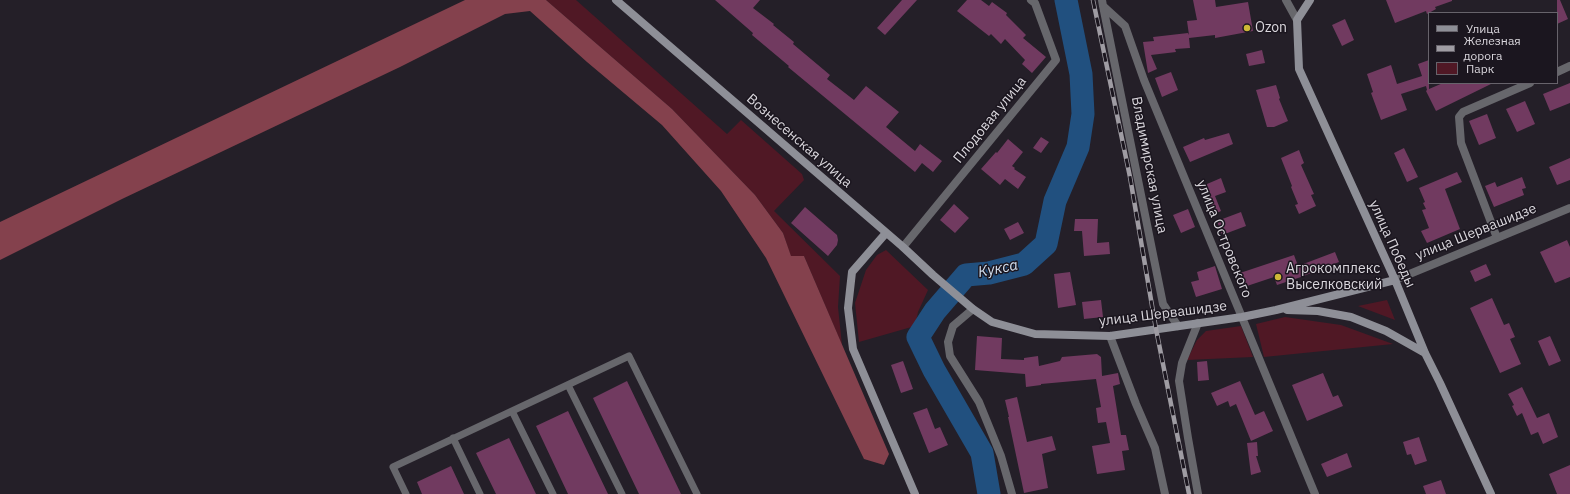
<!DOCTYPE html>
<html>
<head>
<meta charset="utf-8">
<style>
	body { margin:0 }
	#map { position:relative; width:1570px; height:494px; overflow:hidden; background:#241f28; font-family:"IBM Plex Sans",sans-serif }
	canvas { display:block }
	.legend { position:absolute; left:1428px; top:12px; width:130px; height:72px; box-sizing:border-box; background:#1b161f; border:1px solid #67636b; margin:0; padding:5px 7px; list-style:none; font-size:12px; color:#d9d6dc }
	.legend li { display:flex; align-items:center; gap:8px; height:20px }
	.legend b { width:20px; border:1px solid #67636b }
</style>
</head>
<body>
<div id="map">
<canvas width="1570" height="494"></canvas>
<ul class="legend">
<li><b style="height:5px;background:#8e8f97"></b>Улица</li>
<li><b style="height:5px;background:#9f9ca3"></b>Железная дорога</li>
<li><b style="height:11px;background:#501825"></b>Парк</li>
</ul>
</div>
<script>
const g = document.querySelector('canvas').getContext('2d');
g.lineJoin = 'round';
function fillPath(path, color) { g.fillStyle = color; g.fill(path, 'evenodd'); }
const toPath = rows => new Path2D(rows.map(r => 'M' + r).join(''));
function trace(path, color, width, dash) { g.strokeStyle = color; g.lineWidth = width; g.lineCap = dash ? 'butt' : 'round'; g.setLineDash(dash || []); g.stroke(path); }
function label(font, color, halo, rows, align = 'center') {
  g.font = font + ' "IBM Plex Sans",sans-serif'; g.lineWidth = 3; g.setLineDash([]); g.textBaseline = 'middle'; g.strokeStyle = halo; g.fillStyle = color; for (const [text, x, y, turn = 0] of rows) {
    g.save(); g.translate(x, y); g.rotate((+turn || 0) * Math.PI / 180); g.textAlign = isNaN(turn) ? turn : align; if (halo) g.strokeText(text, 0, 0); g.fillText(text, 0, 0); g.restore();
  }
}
const green = toPath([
	[546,0,576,0,727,134,741,120,802,174,804,180,774,211,840,276,838,307,842,345,804,256,791,257,783,233,755,195,672,109],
	[886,250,928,290,918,312,915,326,859,342,855,303,866,270,877,255],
	[1387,300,1395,320,1358,306],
	[1285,317,1341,325,1393,344,1264,357,1256,324],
	[1241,326,1253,357,1187,360,1197,340,1206,331]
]);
const forest = toPath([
	[465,0,546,0,672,109,755,195,783,233,791,256,804,256,889,454,884,465,864,459,766,258,721,191,662,125,587,62,530,11,505,14,400,67,122,199,0,260,0,222]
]);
const river = toPath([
	[989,494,982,453,934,370,918,337,935,311,966,275,989,273,1024,264,1046,244,1055,201,1078,147,1083,114,1081,74,1066,0]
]);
const building = toPath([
	[715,0,760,0,753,8,774,24,773,25,794,42,793,44,830,75,827,79,854,100,866,86,899,112,886,127,915,151,920,144,942,161,933,172,922,163,915,172,788,67,789,66,752,35,753,33],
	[902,0,917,0,885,35,877,28],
	[967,0,981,0,989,6,992,2,1007,13,1006,15,1026,35,1023,38,1046,57,1032,73,1022,64,1025,60,1005,39,1001,44,991,34,989,36,957,11],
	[1193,0,1215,0,1216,7,1248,2,1253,31,1215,38,1215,35,1189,38,1190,48,1175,49,1176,52,1151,55,1157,69,1148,73,1143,42,1154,41,1153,37,1188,33,1189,35,1187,21,1197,20],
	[1386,0,1452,0,1452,1,1435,7,1436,9,1427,14,1426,11,1395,23],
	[1557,0,1560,0,1568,19,1557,24],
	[1345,19,1354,40,1342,46,1332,25],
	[1262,50,1265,63,1249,66,1246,54],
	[1429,60,1429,89,1443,83,1493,83,1436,111,1426,91,1427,90,1426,86,1401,94,1407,110,1381,120,1371,93,1373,92,1367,74,1391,65,1397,84,1422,76,1418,64],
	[1171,72,1178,90,1162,97,1155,78],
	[1570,83,1570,103,1550,111,1543,94],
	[1276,85,1280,98,1279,99,1288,121,1274,127,1267,127,1256,90],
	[1525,101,1535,124,1517,132,1506,109],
	[1487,114,1496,138,1479,145,1469,121],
	[1229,133,1233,144,1190,162,1183,147,1204,138,1205,140],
	[1041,137,1049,142,1041,153,1033,148],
	[1008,139,1023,152,1012,166,1015,168,1014,169,1026,177,1018,189,1005,179,1000,185,981,169,996,152,997,153],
	[1404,148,1418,177,1407,182,1394,153],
	[1299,150,1304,163,1301,165,1314,194,1311,195,1316,206,1299,214,1295,205,1298,204,1291,187,1292,186,1281,158],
	[1570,158,1570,180,1557,185,1549,167],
	[1457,172,1462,182,1445,189,1460,229,1427,243,1421,231,1429,228,1422,210,1426,209,1423,203,1425,202,1419,188],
	[1522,177,1526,188,1522,189,1524,195,1494,207,1485,186,1495,182,1497,187],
	[1221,178,1226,192,1215,196,1221,211,1212,215,1200,187],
	[954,204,969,218,955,233,940,220],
	[805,207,837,235,838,240,837,245,828,256,791,223],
	[1188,209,1195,227,1181,233,1173,215],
	[1241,212,1246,226,1222,235,1217,221],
	[1075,219,1098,219,1097,243,1109,242,1110,254,1084,256,1082,231,1074,231],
	[1018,222,1024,233,1010,240,1004,229],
	[1567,240,1570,247,1570,277,1555,283,1540,252],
	[1335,252,1339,262,1301,277,1277,285,1274,277,1244,287,1240,273,1294,255,1298,266],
	[1486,264,1491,275,1475,282,1470,271],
	[1215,266,1222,289,1196,297,1191,282,1199,280,1197,272],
	[1070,272,1076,305,1058,308,1054,274],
	[1492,298,1504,325,1509,323,1515,337,1510,339,1521,364,1500,373,1470,308],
	[1101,300,1103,317,1084,319,1082,302],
	[977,336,1002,338,1001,359,1024,360,1024,358,1038,356,1039,366,1060,361,1062,357,1097,354,1101,357,1102,376,1118,373,1120,384,1113,386,1121,435,1126,435,1129,450,1122,451,1125,470,1097,474,1092,446,1110,443,1106,422,1098,423,1096,408,1101,407,1096,379,1041,384,1041,385,1026,387,1025,374,975,370],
	[1550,336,1561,361,1549,366,1538,341],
	[903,361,913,389,901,393,891,365],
	[1207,361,1209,380,1198,381,1197,362],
	[1323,373,1333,397,1338,395,1343,406,1307,421,1292,385],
	[627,381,681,494,639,494,593,398],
	[1240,381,1255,415,1264,411,1273,431,1251,441,1236,404,1230,407,1228,401,1217,406,1211,393],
	[1522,387,1537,418,1549,413,1558,437,1543,444,1538,432,1531,435,1522,413,1517,416,1512,406,1514,405,1508,394],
	[1017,397,1027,442,1052,436,1056,450,1042,454,1048,488,1024,493,1008,417,1009,417,1005,400],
	[927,408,935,429,940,427,948,445,929,453,913,413],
	[568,411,608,494,568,494,536,426],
	[1419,437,1427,461,1415,465,1411,454,1407,455,1403,442],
	[509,438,536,494,496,494,476,453],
	[1257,442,1258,456,1256,456,1261,472,1251,475,1247,443],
	[1347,453,1352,467,1327,477,1321,464],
	[1570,465,1570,494,1557,494,1549,474],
	[451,466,464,494,422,494,417,482],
	[1441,480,1446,494,1426,494,1423,486]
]);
const lane = toPath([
	[568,385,622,494],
	[512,411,553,494],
	[453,438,480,494],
	[406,494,393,467,629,356,697,494]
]);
const street = toPath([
	[1102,0,1103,6,1125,26,1144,80,1315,494],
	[1286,0,1297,20],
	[1103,6,1163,304,1178,326],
	[1557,72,1570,66],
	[1497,238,1461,143,1459,117,1463,112,1530,83],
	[903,247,1056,60,1035,3,1031,0],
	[1395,280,1570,208],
	[973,309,953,326,948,342,950,356,979,402,1001,456,1012,494],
	[1198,323,1182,363,1179,381,1188,438,1198,494],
	[1110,336,1136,404,1155,448,1165,494]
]);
const secondary = toPath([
	[616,0,903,247,933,275,973,309,992,322,1035,334,1110,336,1242,317,1276,310,1395,280],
	[1310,0,1297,20,1299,69,1395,280,1425,353,1440,383,1491,494],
	[886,233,852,272,848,308,853,349,915,494],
	[1287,310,1318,311,1351,317,1386,331,1425,353]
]);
const rail = toPath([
	[1093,0,1130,177,1156,329,1189,494]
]);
const markers = [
	[1247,28,4,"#ceb837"],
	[1278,277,4,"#ceb837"]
];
const poiNames = [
	["Ozon",1255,28],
	["Агрокомплекс",1286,269],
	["Выселковский",1286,285]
];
const streetNames = [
	["Плодовая улица",990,120,-51],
	["Вознесенская улица",799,141,41],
	["Владимирская улица",1149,165,79],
	["улица Шервашидзе",1476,232,-22],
	["улица Островского",1224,239,68],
	["улица Победы",1392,244,66],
	["улица Шервашидзе",1163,314,-7]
];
const waterNames = [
	["Кукса",998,269,-11]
];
fillPath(green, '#501825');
fillPath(forest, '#84414d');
trace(river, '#21507f', 23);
fillPath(building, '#713a60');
trace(lane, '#67676c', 7);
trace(street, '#67676c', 8);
trace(secondary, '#8e8f97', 8);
trace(rail, '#9f9ca3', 4.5);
trace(rail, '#1b161f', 3, [9]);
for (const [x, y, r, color] of markers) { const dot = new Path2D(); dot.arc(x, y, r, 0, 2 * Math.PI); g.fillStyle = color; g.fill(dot); trace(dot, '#1b161f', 1.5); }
label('14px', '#d9d6dc', '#1b161f', poiNames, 'left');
label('14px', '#d9d6dc', '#1b161f', streetNames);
label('italic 15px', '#d4e1f0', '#1b161f', waterNames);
</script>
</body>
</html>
